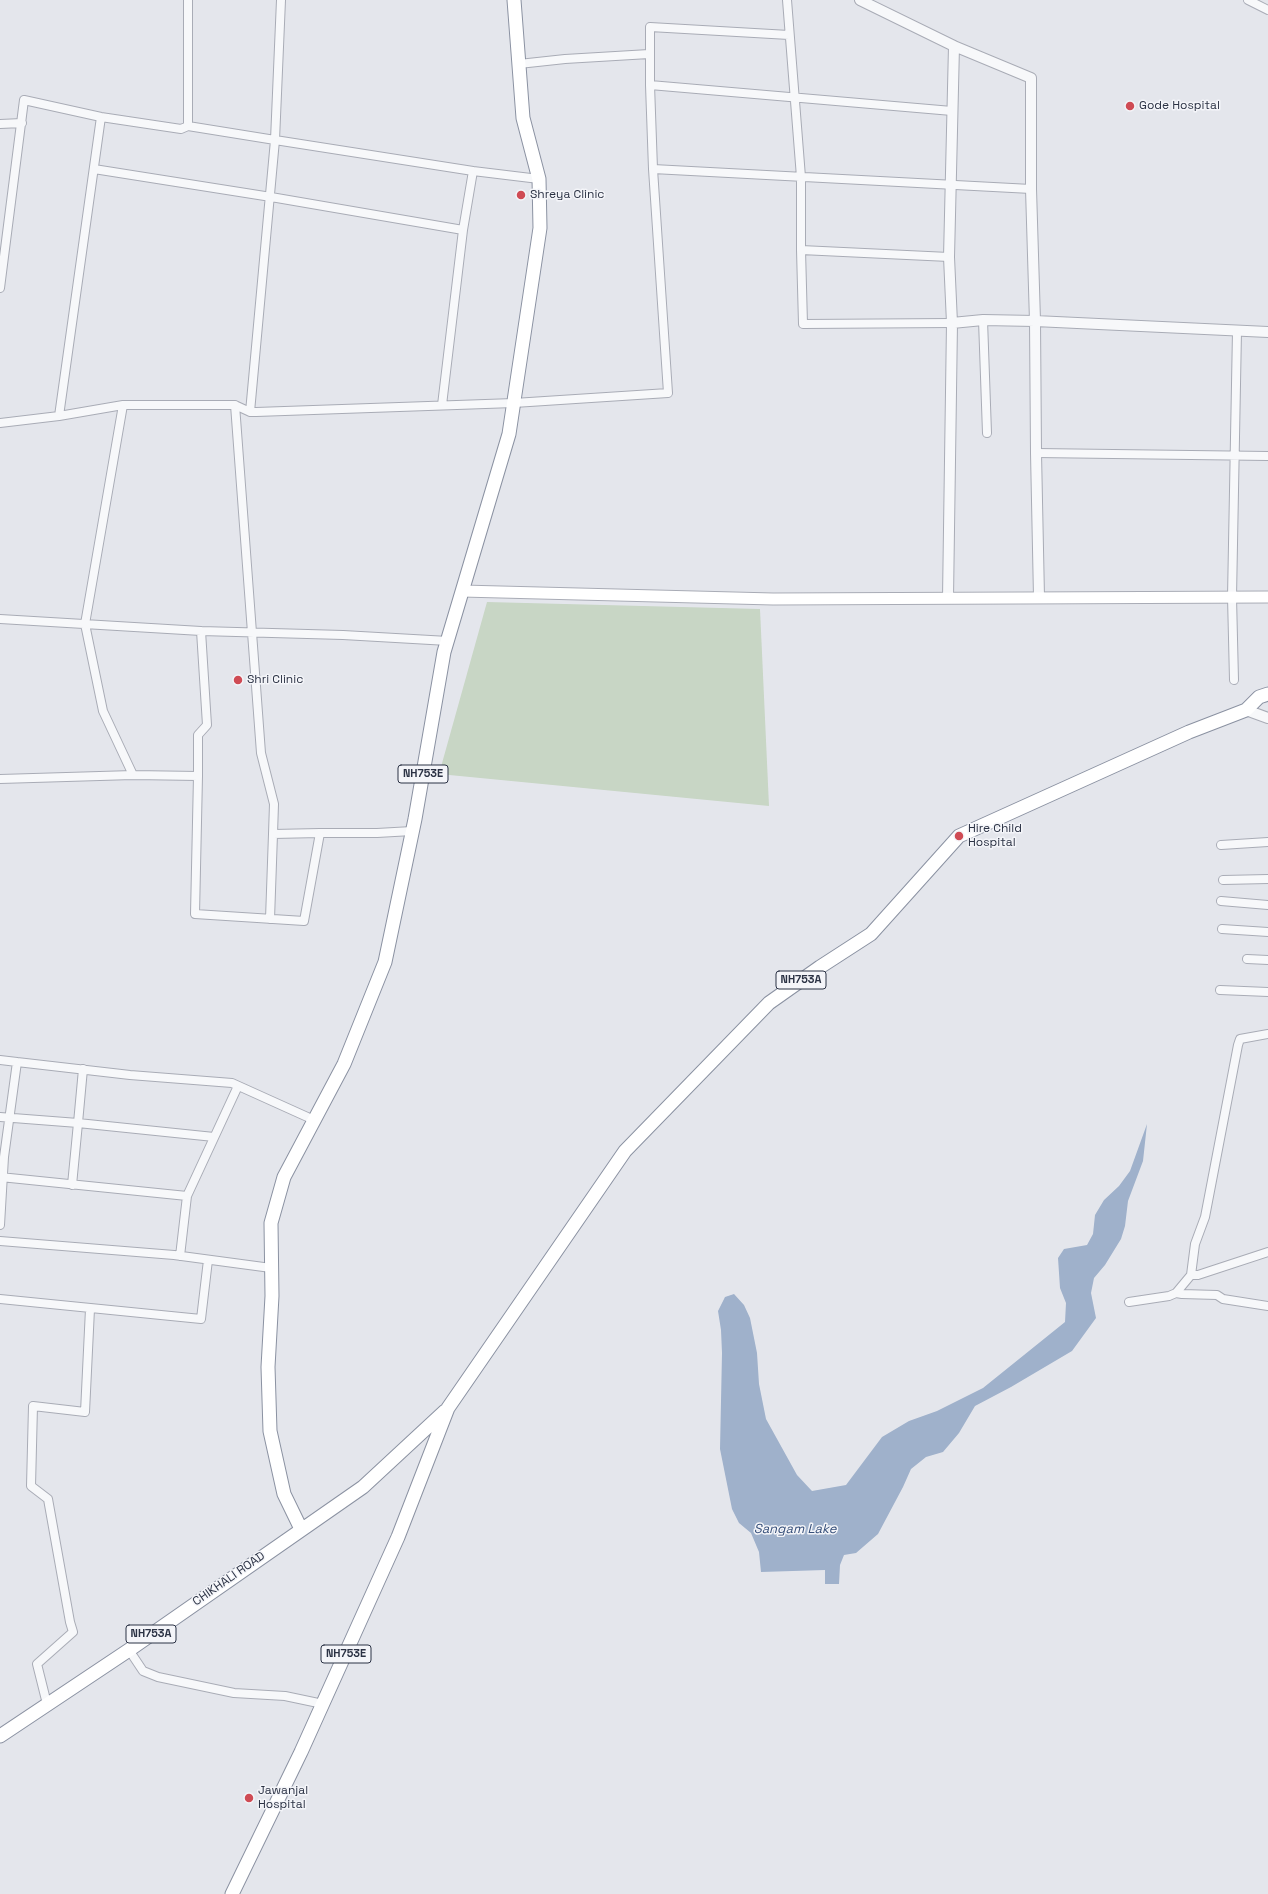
<!DOCTYPE html>
<html>
<head>
<meta charset="utf-8">
<style>
	body { margin:0 }
	canvas { display:block; background:#e4e6ec }
</style>
</head>
<body>
<canvas width="1268" height="1894"></canvas>
<script>
const g = document.querySelector('canvas').getContext('2d');
g.lineJoin = 'round';
function fillPath(path, color) { g.fillStyle = color; g.fill(path, 'evenodd'); }
const toPath = rows => new Path2D(rows.map(r => 'M' + r).join(''));
function trace(path, color, width, dash) { g.strokeStyle = color; g.lineWidth = width; g.lineCap = dash ? 'butt' : 'round'; g.setLineDash(dash || []); g.stroke(path); }
function label(font, color, halo, rows, align = 'center') {
  g.font = font + ' "Space Grotesk",sans-serif'; g.lineWidth = 3; g.setLineDash([]); g.textBaseline = 'middle'; g.strokeStyle = halo; g.fillStyle = color; for (const [text, x, y, turn = 0] of rows) {
    g.save(); g.translate(x, y); g.rotate((+turn || 0) * Math.PI / 180); g.textAlign = isNaN(turn) ? turn : align; if (halo) g.strokeText(text, 0, 0); g.fillText(text, 0, 0); g.restore();
  }
}
const green = toPath([
	[487,602,760,609,769,806,439,774]
]);
const water = toPath([
	[1147,1124,1143,1161,1128,1201,1125,1226,1121,1239,1105,1265,1094,1278,1091,1293,1096,1318,1072,1351,1011,1387,975,1406,959,1433,943,1452,926,1457,911,1469,903,1487,878,1534,856,1553,844,1555,840,1565,839,1584,825,1584,825,1570,761,1572,759,1552,751,1533,739,1523,732,1509,720,1449,722,1353,721,1330,718,1311,725,1297,734,1294,744,1305,750,1318,757,1353,759,1384,766,1419,797,1475,812,1491,846,1485,882,1437,909,1421,937,1411,983,1388,1065,1322,1066,1303,1060,1288,1058,1258,1064,1249,1087,1245,1093,1234,1095,1215,1104,1200,1119,1186,1130,1171]
]);
const minor = toPath([
	[787,0,801,177,801,250],
	[1248,0,1268,10],
	[519,64,565,59,649,54],
	[650,85,650,27,789,35],
	[952,111,650,85,653,169,1031,189],
	[0,124,22,123],
	[188,126,275,140,281,0],
	[94,169,271,197,463,230,473,171,539,179],
	[949,257,801,250,803,324,952,323],
	[0,288,24,100,101,117,181,129,188,126,188,0],
	[983,320,987,433],
	[123,405,85,624,103,711,133,775],
	[235,405,261,753,274,804,273,834],
	[442,405,463,230],
	[250,412,275,140,473,171],
	[59,416,101,117],
	[0,423,59,416,123,405,235,405,250,412,256,412,514,403,668,393,653,169],
	[1036,453,1268,456],
	[0,619,201,631],
	[1234,680,1232,597,1237,331],
	[198,776,195,914,304,921,320,833,377,833,412,831],
	[0,779,133,775,198,776,198,735,207,725,201,631,343,635,448,641],
	[1221,845,1268,842],
	[1223,880,1268,879],
	[1221,901,1268,905],
	[270,919,273,834,320,833],
	[1222,929,1268,932],
	[1247,959,1268,960],
	[1220,990,1268,992],
	[0,1060,17,1062],
	[83,1069,78,1123,214,1137],
	[0,1117,78,1123,72,1185],
	[0,1177,187,1196],
	[0,1225,4,1157,17,1062,130,1075,232,1083,314,1120],
	[0,1241,174,1255,271,1268],
	[180,1256,187,1196,238,1086],
	[1191,1275,1198,1275,1268,1252],
	[1176,1293,1182,1294,1217,1295,1223,1299,1268,1306],
	[0,1299,201,1319,208,1260],
	[1129,1302,1169,1296,1176,1293,1191,1275,1195,1244,1205,1217,1238,1045,1240,1039,1268,1034],
	[129,1650,143,1671,158,1677,234,1693,285,1696,323,1704],
	[47,1704,37,1664,73,1632,70,1622,48,1499,31,1486,33,1406,85,1412,90,1309]
]);
const tertiary = toPath([
	[860,0,954,46,949,257,952,323,948,598],
	[954,46,1031,78,1031,189,1035,321,1036,453,1039,597],
	[952,323,983,320,1035,321,1268,332],
	[1246,710,1268,718]
]);
const secondary = toPath([
	[462,591,773,599,1268,597]
]);
const trunk = toPath([
	[301,1529,284,1494,270,1431,268,1367,272,1296,271,1223,284,1177,344,1064,385,962,415,819,444,652,509,434,540,228,539,179,523,118,514,0],
	[0,1736,129,1650,363,1487,445,1411],
	[232,1894,301,1752,398,1537,448,1408,625,1151,769,1003,820,967,871,934,959,836,1189,732,1246,710,1259,697,1268,694]
]);
const markers = [
	[1130,106,5,"#cf4b54"],
	[521,195,5,"#cf4b54"],
	[238,680,5,"#cf4b54"],
	[959,836,5,"#cf4b54"],
	[249,1798,5,"#cf4b54"]
];
const shields = [
	[423,774,50],
	[801,980,50],
	[151,1634,50],
	[346,1654,50]
];
const shieldNames = [
	["NH753E",423,774],
	["NH753A",801,980],
	["NH753A",151,1634],
	["NH753E",346,1654]
];
const poiNames = [
	["Gode Hospital",1139,106],
	["Shreya Clinic",530,195],
	["Shri Clinic",247,680],
	["Hire Child",968,829],
	["Hospital",968,843],
	["Jawanjal",258,1791],
	["Hospital",258,1805]
];
const streetNames = [
	["CHIKHALI ROAD",229,1579,-35]
];
const waterNames = [
	["Sangam Lake",795,1529]
];
fillPath(green, '#c8d6c5');
fillPath(water, '#9fb1cb');
trace(minor, '#a9acb6', 10);
trace(tertiary, '#a9acb6', 12);
trace(secondary, '#a9acb6', 13);
trace(trunk, '#8b92a2', 15);
trace(minor, '#f7f8fa', 8);
trace(tertiary, '#f7f8fa', 10);
trace(secondary, '#fff', 11);
trace(trunk, '#fff', 13);
for (const [x, y, r, color] of markers) { const dot = new Path2D(); dot.arc(x, y, r, 0, 2 * Math.PI); g.fillStyle = color; g.fill(dot); trace(dot, '#f4f5f9', 1.5); }
for (const [x, y, w] of shields) { const box = new Path2D(); box.roundRect(x - w / 2, y - 9, w, 18, 3); g.fillStyle = '#f4f5f9'; g.fill(box); trace(box, '#2b3244', 1); }
label('bold 11px', '#2b3244', null, shieldNames);
label('12px', '#2b3244', '#f4f5f9', poiNames, 'left');
label('12px', '#2b3244', '#f4f5f9', streetNames);
label('italic 13px', '#354e79', '#f4f5f9', waterNames);
</script>
</body>
</html>
